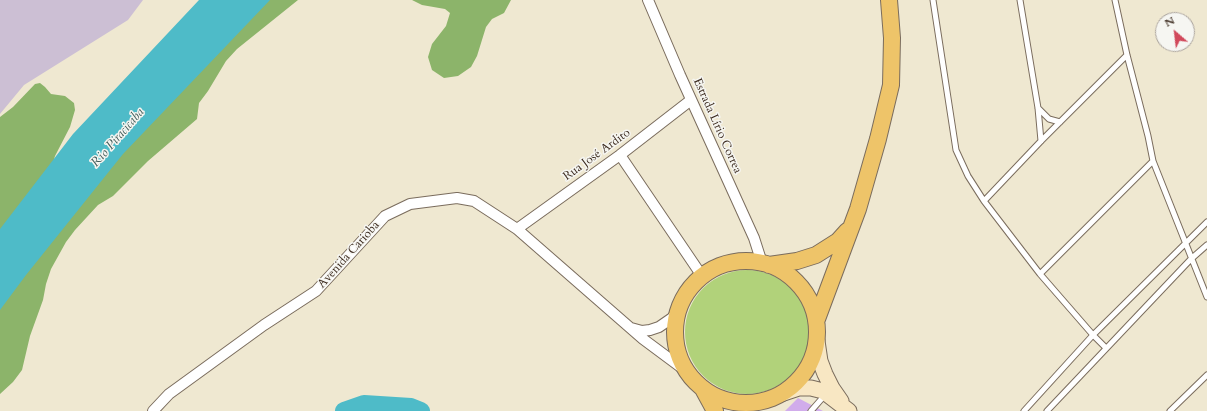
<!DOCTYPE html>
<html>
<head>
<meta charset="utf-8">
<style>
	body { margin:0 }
	#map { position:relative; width:1207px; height:411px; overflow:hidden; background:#efe8d1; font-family:Cardo,serif }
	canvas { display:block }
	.north { position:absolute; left:1155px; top:12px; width:40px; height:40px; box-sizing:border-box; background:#f6f6f2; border:1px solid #aba49d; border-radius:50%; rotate:332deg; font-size:11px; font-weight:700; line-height:16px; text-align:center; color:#3b2a1e }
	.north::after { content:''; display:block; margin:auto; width:14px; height:18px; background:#d1495b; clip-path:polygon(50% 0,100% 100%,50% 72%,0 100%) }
</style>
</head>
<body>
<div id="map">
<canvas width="1207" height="411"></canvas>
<div class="north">N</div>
</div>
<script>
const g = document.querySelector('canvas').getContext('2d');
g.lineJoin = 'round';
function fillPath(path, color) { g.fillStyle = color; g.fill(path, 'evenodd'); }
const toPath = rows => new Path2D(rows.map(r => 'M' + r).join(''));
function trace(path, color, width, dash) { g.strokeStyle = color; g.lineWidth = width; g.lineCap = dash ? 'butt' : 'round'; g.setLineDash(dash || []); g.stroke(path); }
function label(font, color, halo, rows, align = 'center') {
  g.font = font + ' Cardo,serif'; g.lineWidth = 3; g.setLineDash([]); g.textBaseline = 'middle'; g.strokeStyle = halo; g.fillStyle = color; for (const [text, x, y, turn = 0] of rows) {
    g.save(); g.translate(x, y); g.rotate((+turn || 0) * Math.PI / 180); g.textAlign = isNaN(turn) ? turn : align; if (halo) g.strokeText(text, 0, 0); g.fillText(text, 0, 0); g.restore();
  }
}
const industrial = toPath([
	[0,0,143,0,128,20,24,85,0,114]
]);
const green = toPath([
	'685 332a62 62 0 1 1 124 0a62 62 0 1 1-124 0Z'
]);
const forest = toPath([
	[258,0,298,0,237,49,226,61,208,91,199,103,197,119,148,161,113,196,98,205,75,230,66,242,51,269,46,284,43,300,30,336,22,370,13,382,0,394,0,305,71,211],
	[412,0,511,0,504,13,492,19,486,27,477,56,471,67,458,76,444,78,432,70,428,57,432,44,446,26,450,13,445,9,422,5],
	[40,83,45,87,51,94,65,96,74,103,75,110,70,127,55,156,48,181,0,250,0,117,13,107,35,84]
]);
const water = toPath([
	[199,0,270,0,123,154,26,275,0,310,0,229,73,134]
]);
const river = toPath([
	[344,411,364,404,411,407,421,411]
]);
const building = toPath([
	[798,398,823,411,785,411]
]);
const lane = toPath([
	[933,0,956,150,968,176,984,201,1040,274,1093,335,1106,348],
	[1020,0,1038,108,1041,141],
	[1115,0,1127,55,1148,136,1153,161,1207,297],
	[1038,108,1049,119,1060,122],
	[984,201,1041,141,1127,55],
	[1040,274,1153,161],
	[811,411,825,395],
	[1024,411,1093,335,1207,222],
	[1047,411,1191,259,1207,245],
	[1170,411,1207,375]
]);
const street = toPath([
	[648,0,680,75,754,238,762,263],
	[620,155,702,276],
	[517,229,620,155,691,100],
	[631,328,642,331,650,330,659,327,672,318,679,310],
	[153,411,169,394,264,325,316,291,385,216,410,204,457,198,474,201,517,229,643,339,686,371]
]);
const secondary = toPath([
	[817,341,820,361,825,374,832,388,841,401],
	[781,394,799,388,811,388,823,391,849,411]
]);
const primary = toPath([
	'675 332a71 71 0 1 1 142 0a71 71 0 1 1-142 0Z',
	[769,265,797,261,816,255,838,241,847,231],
	[817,319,858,209,878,139,891,85,892,38,889,0],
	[703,389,715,411]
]);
const streetNames = [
	["Estrada Lírio Correa",717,126,66],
	["Rua José Ardito",597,155,-36],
	["Avenida Carioba",349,255,-48]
];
const waterNames = [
	["Rio Piracicaba",118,138,-49]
];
fillPath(industrial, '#ccbfd4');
fillPath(green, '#b1d27a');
fillPath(forest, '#8cb46a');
fillPath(water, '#4ebbc8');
trace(river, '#4ebbc8', 18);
fillPath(building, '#d1aceb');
trace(lane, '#7a6c5d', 7);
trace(street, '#7a6c5d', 12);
trace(secondary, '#7a6c5d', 17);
trace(primary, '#7a6c5d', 18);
trace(lane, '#fff', 5);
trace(street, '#fff', 10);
trace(secondary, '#f8e7c3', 15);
trace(primary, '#eec469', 16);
label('12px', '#3b2a1e', '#f6f6f2', streetNames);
label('italic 13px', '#425d5a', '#f6f6f2', waterNames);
</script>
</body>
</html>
